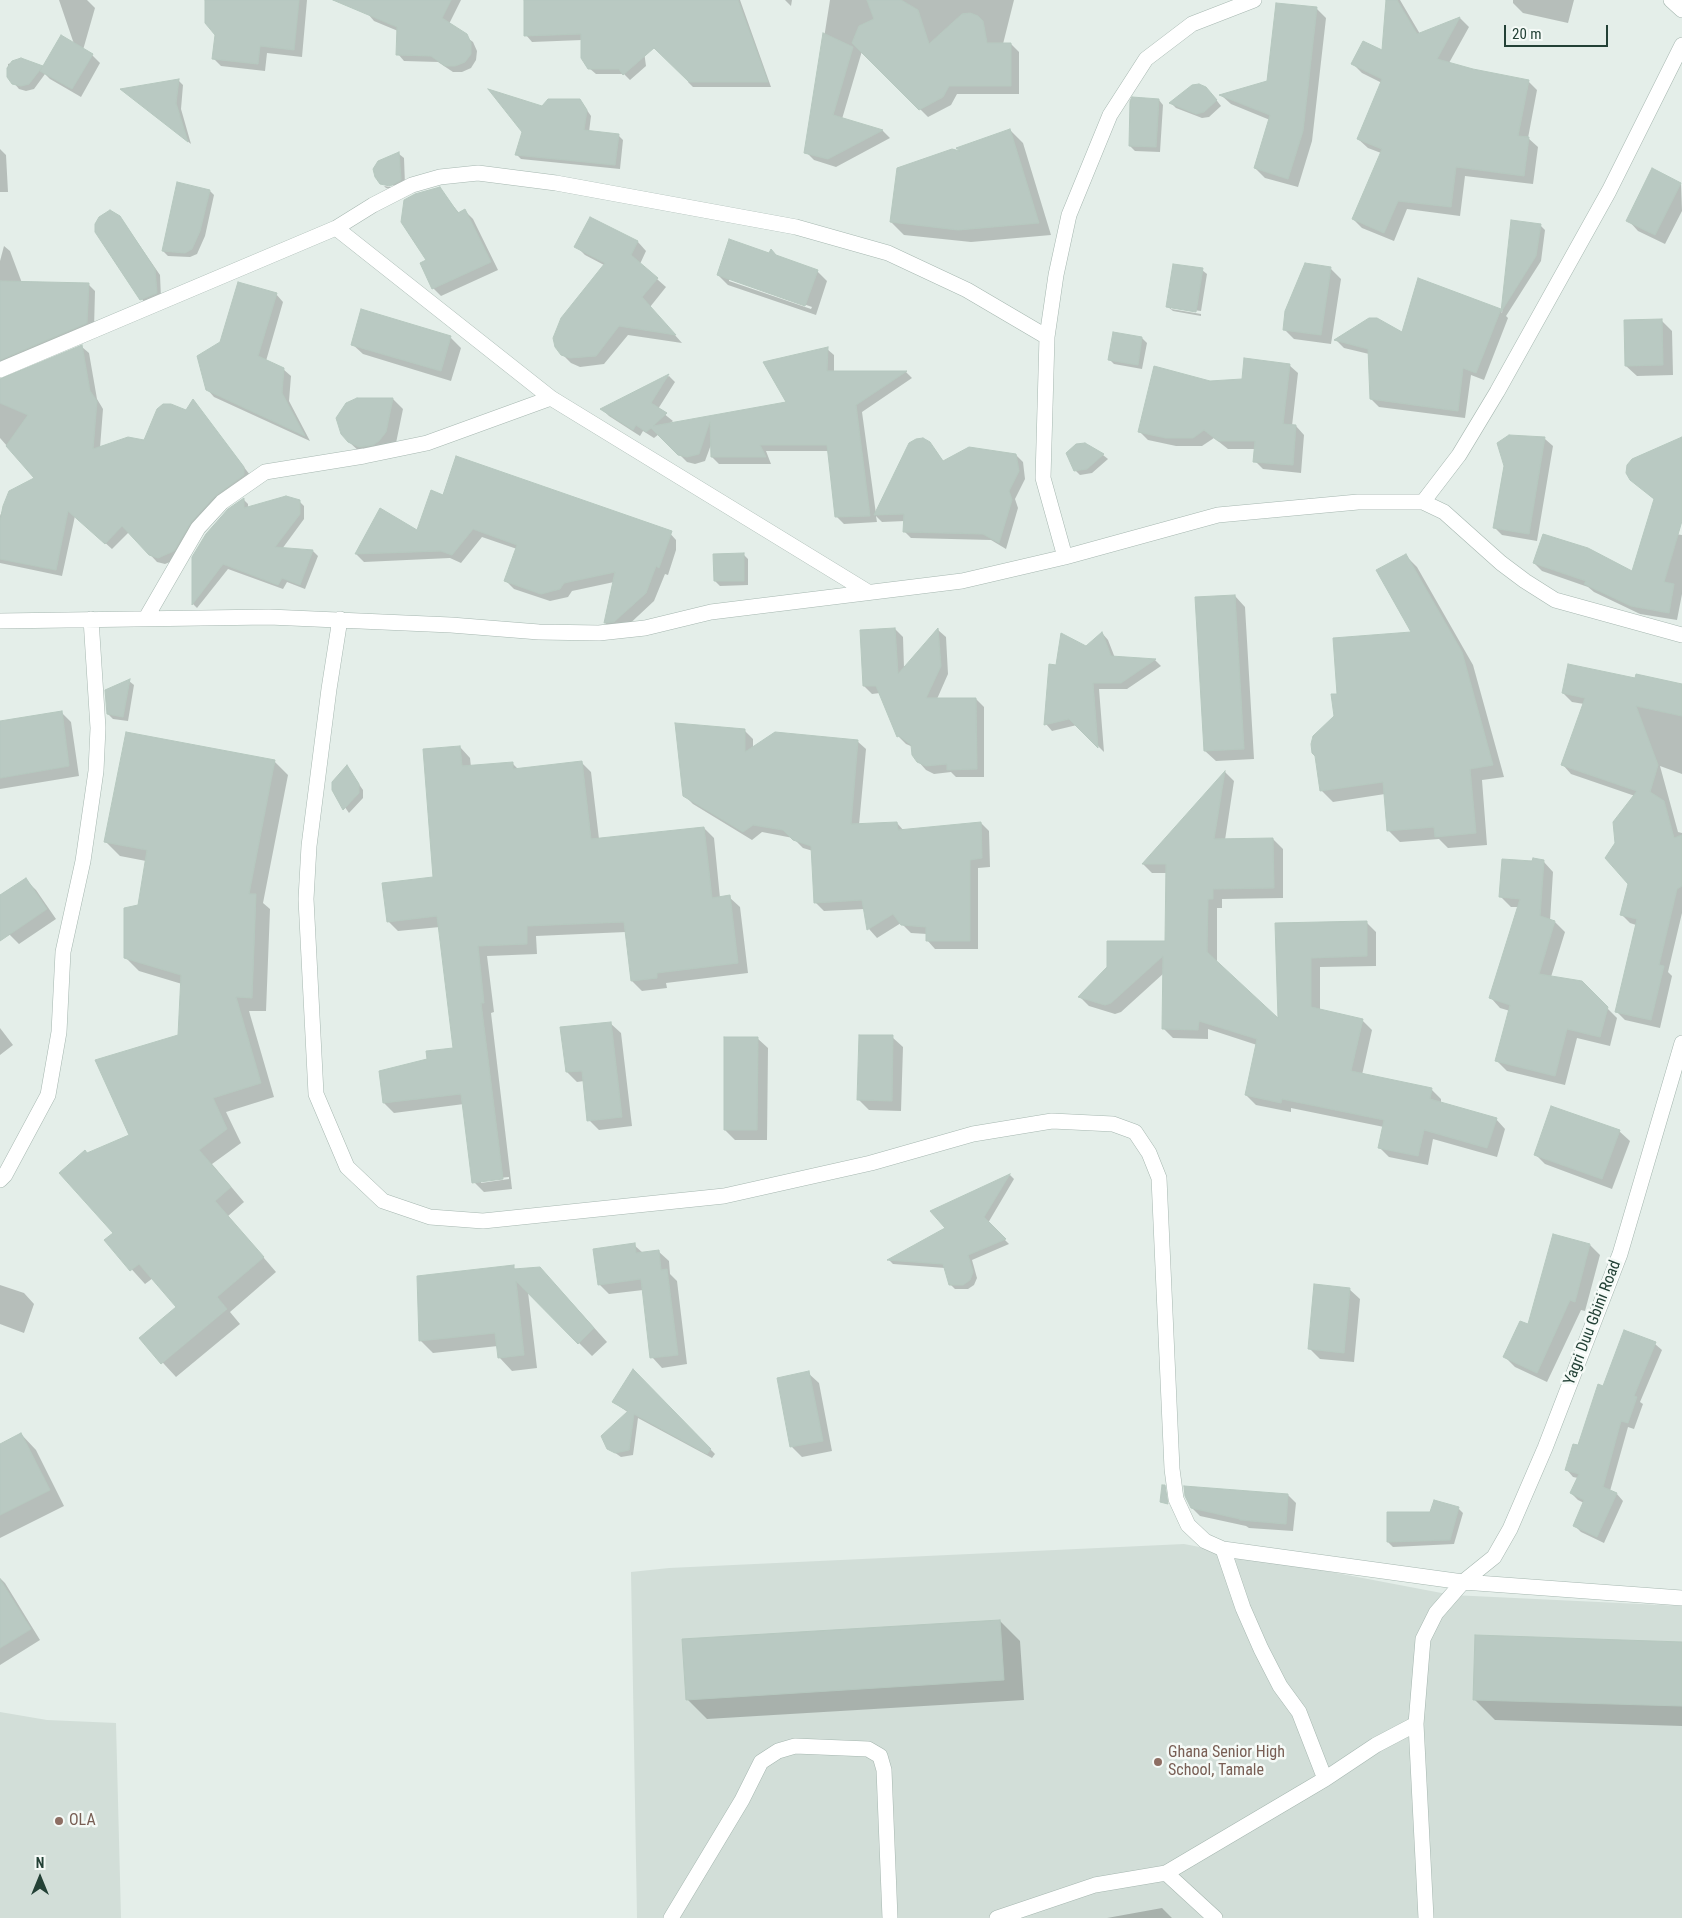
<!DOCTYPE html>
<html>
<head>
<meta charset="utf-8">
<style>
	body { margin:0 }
	#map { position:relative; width:1682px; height:1918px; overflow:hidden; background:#e4eee9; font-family:"Roboto Condensed",sans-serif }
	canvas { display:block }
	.north { position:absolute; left:15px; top:1853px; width:50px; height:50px; -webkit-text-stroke:4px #f5faf7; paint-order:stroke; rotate:0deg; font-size:14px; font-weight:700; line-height:20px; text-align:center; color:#234136 }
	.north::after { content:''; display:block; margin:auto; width:18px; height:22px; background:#234136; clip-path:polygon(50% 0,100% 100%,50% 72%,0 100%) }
	.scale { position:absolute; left:1504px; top:25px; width:104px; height:22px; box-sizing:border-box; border:2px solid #234136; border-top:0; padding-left:6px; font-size:15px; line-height:18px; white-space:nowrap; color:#234136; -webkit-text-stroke:4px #f5faf7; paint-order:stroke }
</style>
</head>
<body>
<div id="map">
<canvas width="1682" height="1918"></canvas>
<div class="north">N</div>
<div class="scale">20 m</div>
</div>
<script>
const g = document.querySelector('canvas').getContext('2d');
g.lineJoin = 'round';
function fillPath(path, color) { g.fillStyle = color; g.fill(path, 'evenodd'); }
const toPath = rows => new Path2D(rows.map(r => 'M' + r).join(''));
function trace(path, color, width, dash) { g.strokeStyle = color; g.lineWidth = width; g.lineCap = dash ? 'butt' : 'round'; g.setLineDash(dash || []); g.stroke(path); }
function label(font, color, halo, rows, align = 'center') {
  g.font = font + ' "Roboto Condensed",sans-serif'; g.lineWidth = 5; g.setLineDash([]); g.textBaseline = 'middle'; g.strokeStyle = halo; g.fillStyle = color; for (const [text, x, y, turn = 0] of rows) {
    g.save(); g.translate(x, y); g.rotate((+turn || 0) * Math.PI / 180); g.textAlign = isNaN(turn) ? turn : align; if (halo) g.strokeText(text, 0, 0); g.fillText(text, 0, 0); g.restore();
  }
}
const built = toPath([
	[1184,1544,1452,1595,1682,1606,1682,1918,637,1918,631,1572,669,1568],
	[0,1712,47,1720,116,1723,121,1918,0,1918]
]);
const shadow = toPath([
	[59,0,87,0,95,8,83,50,92,55,100,63,81,97,50,79,45,74,34,89,26,91,19,89,8,76,8,64,21,60,44,68,74,44],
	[206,0,307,0,302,57,267,53,265,71,221,66,213,58,216,35],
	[356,0,461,0,449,24,473,42,477,51,476,60,471,68,462,72,453,72,438,62,404,61,398,54,398,31,374,21],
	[525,0,637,0,646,66,630,80,624,74,596,74,589,68,582,40,532,42,526,35],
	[715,0,740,0,771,87,693,87,688,82,683,21],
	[785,0,792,0,791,6],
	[830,0,1014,0,1003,44,1011,44,1019,52,1019,94,957,94,951,105,928,117,862,51,842,119,883,131,890,138,836,167,814,160,806,152],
	[1387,0,1400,0,1420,34,1460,18,1469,27,1449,63,1473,70,1528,81,1537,90,1528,138,1538,147,1533,184,1465,176,1460,216,1407,209,1394,241,1362,228,1353,219,1381,153,1368,148,1358,139,1382,83,1362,73,1353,64,1383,52],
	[1513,0,1574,0,1568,23,1523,13,1513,3],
	[1316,8,1326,18,1312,141,1298,187,1265,178,1255,168,1270,120,1231,104,1222,96,1268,82],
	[178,80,183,85,181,109,191,144,127,93],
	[1211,93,1221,106,1209,117,1202,118,1176,108,1171,103],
	[580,100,591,116,589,132,618,135,623,140,620,169,521,159,517,155,542,107],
	[1159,100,1163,105,1160,152,1135,151,1130,146],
	[1010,130,1023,143,1051,235,971,242,904,235,891,222,964,154],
	[0,149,6,155,8,192,0,192],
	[399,154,404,158,405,185,395,190,386,188,384,186,396,188,396,186,381,183],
	[1681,184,1682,211,1665,244,1638,231,1628,220],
	[439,189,460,214,465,211,473,219,498,270,441,296,433,288,428,260],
	[210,191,214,195,205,236,197,254,190,257,168,256,163,251],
	[120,217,160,275,161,298,146,305,96,231],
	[591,218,638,242,646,251,640,264,666,287,650,307,682,343,628,335,604,364,580,367,571,363,562,354,604,265,585,255,576,246],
	[1512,222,1540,225,1545,230,1541,261,1506,316,1508,318,1484,380,1471,375,1465,418,1379,407,1371,399,1369,354,1344,348,1336,340,1403,334,1500,310,1502,313],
	[4,246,10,251,22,283,88,284,95,291,94,329,0,372,0,261],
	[769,254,817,271,827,281,816,315,728,285,718,275],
	[729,278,812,307,811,309,729,281],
	[1331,269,1341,279,1331,344,1294,339,1284,329],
	[1202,270,1207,274,1201,311,1171,307,1171,309,1201,314,1201,316,1173,311,1168,307],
	[276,294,283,302,266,361,283,369,291,376,289,401,310,441,214,397,207,389,221,343],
	[1661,320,1672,331,1673,375,1637,376,1626,366],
	[451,338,461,348,451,381,363,354,352,344],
	[1142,338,1147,343,1142,369,1114,364,1109,359],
	[82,347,89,353,97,399,103,409,100,448,145,442,186,411,193,401,250,475,180,558,165,564,157,562,129,532,112,549,75,516,62,576,0,563,0,516,10,492,36,479,0,438,0,379],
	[827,349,834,355,834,372,906,372,912,378,862,412,876,514,929,443,944,462,1016,455,1023,462,1025,479,1015,499,1018,508,1006,549,991,540,911,538,904,531,905,521,882,522,876,516,877,522,844,524,837,517,829,451,766,451,771,464,719,464,712,457,712,442,705,461,695,464,687,462,659,434,654,438,643,431,640,436,609,416,602,409,669,376,675,382,658,409,673,421,669,424,788,403],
	[1289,365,1298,373,1292,426,1296,426,1304,435,1301,473,1263,469,1255,461,1256,449,1228,449,1214,438,1202,446,1176,446,1148,440,1139,431,1210,382,1243,380],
	[393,399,403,409,396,443,360,452,349,442],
	[1509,436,1545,439,1553,446,1537,541,1502,535,1494,527],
	[1084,444,1103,455,1108,459,1092,473,1080,475,1075,470],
	[1632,460,1675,534,1682,535,1682,594,1677,620,1640,614,1594,592,1588,587,1542,571,1534,563,1633,573,1655,500,1631,479],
	[444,496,668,531,676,540,676,550,668,575,665,574,654,601,623,630,613,631,605,623,614,582,572,591,568,597,550,601,514,589,506,581,517,549,482,537,461,563,450,558,364,562,356,554,418,531],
	[244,500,248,504,248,508,299,501,304,506,304,519,282,549,313,551,318,556,305,589,287,582,283,589,228,569,197,608,193,604,193,557],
	[743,554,748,559,748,585,720,586,715,581],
	[1405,555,1417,567,1473,665,1504,777,1482,780,1487,845,1448,848,1439,839,1400,842,1388,830,1385,794,1333,802,1321,790,1338,695,1413,633],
	[1235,596,1245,607,1254,759,1216,761,1205,751],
	[895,629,903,637,904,668,938,630,946,637,948,674,937,699,976,699,984,707,984,777,956,777,951,772,934,774,926,770,918,761,913,747,906,744,898,736,880,693,872,694,864,686],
	[1102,633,1108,640,1115,658,1155,660,1161,666,1127,689,1099,689,1104,752,1077,725,1052,731,1046,724,1057,666,1086,647],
	[1636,680,1682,685,1682,774,1660,766,1678,832,1682,833,1682,913,1668,972,1672,976,1660,1028,1625,1020,1616,1011,1636,925,1630,923,1622,915,1630,883,1616,843,1635,796,1571,774,1563,765,1584,704,1572,702,1563,693],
	[129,681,134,685,128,721,113,719,108,714],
	[61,712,71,722,79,776,0,789,0,722],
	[744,730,753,739,753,748,857,741,866,749,859,825,897,823,904,831,981,823,989,831,990,867,978,868,978,949,935,949,927,940,927,934,911,933,901,923,877,938,869,929,865,909,824,911,815,902,813,851,803,848,793,838,762,832,752,840,693,804,684,795],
	[460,747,470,758,471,767,513,764,518,769,581,762,591,772,599,839,704,828,714,838,720,898,729,897,740,907,748,973,666,983,667,988,642,991,632,981,626,932,536,936,537,954,487,956,494,1012,491,1013,512,1189,484,1192,474,1182,464,1104,394,1113,384,1103,429,1060,454,1049,440,927,398,931,388,921,434,878],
	[509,1177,509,1179,481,1183,481,1180],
	[274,761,288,775,263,903,270,909,266,1011,249,1011,274,1097,226,1112,241,1143,212,1164,244,1202,228,1216,276,1272,230,1312,240,1324,176,1377,141,1339,178,1307,153,1278,145,1284,106,1241,115,1233,87,1154,131,1135,180,1036,182,984,139,971,125,957,139,906,146,861,120,856,106,842],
	[347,767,363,790,363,798,349,813,333,790],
	[1225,772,1234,781,1225,840,1273,839,1283,849,1283,898,1222,899,1222,908,1217,908,1217,962,1279,1021,1276,924,1366,922,1376,932,1376,966,1320,967,1320,1011,1362,1020,1372,1030,1362,1075,1432,1090,1441,1099,1441,1104,1496,1119,1505,1129,1497,1157,1433,1139,1428,1165,1389,1157,1379,1147,1384,1127,1291,1108,1291,1112,1256,1105,1246,1095,1257,1045,1208,1029,1208,1039,1173,1038,1164,1029,1164,973,1121,1012,1115,1014,1089,1006,1080,997,1166,943,1168,873,1152,873,1143,864],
	[1544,862,1553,872,1550,921,1555,922,1565,932,1551,977,1581,982,1617,1018,1610,1046,1577,1038,1565,1085,1507,1071,1497,1061,1510,1011,1500,1008,1491,998,1519,907,1511,907,1501,897],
	[26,880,36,890,56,919,19,944,9,934,0,921,0,897],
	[610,1023,621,1033,632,1126,599,1130,589,1120,584,1081,577,1082,567,1072],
	[0,1028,13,1045,0,1055],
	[892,1037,903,1047,901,1111,869,1110,859,1100],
	[757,1038,768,1048,767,1140,735,1140,725,1130],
	[1619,1131,1630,1141,1612,1189,1545,1164,1535,1154],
	[1010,1175,1014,1179,988,1223,1009,1244,972,1260,977,1278,974,1285,968,1289,955,1289,950,1284,945,1268,893,1264,889,1260,947,1229,932,1211],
	[634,1245,643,1253,658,1251,669,1261,670,1274,677,1281,687,1364,662,1368,652,1357,643,1290,609,1294,599,1284],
	[1590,1245,1600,1255,1585,1311,1581,1310,1547,1382,1515,1367,1505,1357],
	[513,1267,516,1270,553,1282,607,1342,592,1356,528,1292,537,1368,512,1371,499,1357,498,1346,433,1353,420,1340],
	[0,1285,24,1293,34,1304,24,1333,0,1324],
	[1349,1289,1360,1299,1354,1362,1320,1359,1310,1349],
	[1655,1344,1662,1350,1640,1402,1643,1404,1634,1429,1628,1427,1610,1491,1617,1494,1623,1501,1604,1543,1581,1532,1574,1525,1584,1503,1578,1500,1571,1493,1578,1478,1573,1477,1567,1470,1579,1447,1604,1387],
	[633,1371,715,1454,712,1458,638,1418,633,1455,621,1457,608,1448,629,1413,613,1402],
	[808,1373,819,1383,832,1451,802,1457,792,1447],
	[21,1434,36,1450,64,1506,0,1538,0,1445],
	[1288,1495,1296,1503,1293,1531,1249,1528,1246,1526,1200,1516,1192,1508],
	[1458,1508,1463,1513,1454,1544,1393,1547,1388,1542,1431,1513],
	[0,1578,5,1583,40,1640,0,1665],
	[1000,1621,1020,1641,1024,1700,707,1719,687,1699],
	[1682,1643,1682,1726,1495,1720,1474,1699],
	[1162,1908,1172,1918,1107,1918]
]);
const building = toPath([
	[205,0,299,0,294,50,260,46,258,64,212,59,215,35,205,23,205,0],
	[333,0,451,0,442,18,467,34,471,43,471,54,465,62,455,66,445,66,431,56,396,55,397,27,333,0],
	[524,0,738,0,768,82,689,82,654,48,623,75,619,69,588,69,581,58,581,34,524,36,524,0],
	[867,0,901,0,918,10,929,44,962,14,970,13,978,16,983,21,987,43,1011,43,1011,86,949,86,943,97,919,110,852,43,859,26,874,19,867,0],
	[1386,0,1397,0,1417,34,1460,17,1437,59,1473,69,1529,80,1518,136,1529,137,1524,176,1456,167,1451,207,1398,201,1384,233,1352,219,1382,149,1357,139,1382,79,1351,64,1363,41,1382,50,1386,0],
	[1276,3,1317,7,1303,131,1288,179,1254,168,1270,115,1219,95,1267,81,1276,3],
	[823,33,853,47,833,115,883,130,828,159,804,153,823,33],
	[61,35,93,54,72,89,40,71,61,35],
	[21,58,43,66,29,84,21,86,12,84,7,77,7,68,12,61,21,58],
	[179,79,176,103,188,142,120,89,179,79],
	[1199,84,1206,87,1217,100,1204,112,1196,114,1169,103,1192,85,1199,84],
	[488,89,542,106,548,99,580,99,587,110,584,130,619,134,615,165,515,155,522,132,488,89],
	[1132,97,1159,99,1156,147,1129,146,1130,101,1132,97],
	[1010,129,1039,223,958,230,890,222,897,168,952,149,960,151,956,148,1010,129],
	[399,152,401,180,390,186,380,184,375,177,373,169,378,161,399,152],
	[1652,168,1681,183,1655,235,1626,221,1652,168],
	[177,182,210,190,200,231,192,249,185,253,162,251,177,182],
	[440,187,458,213,465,209,491,262,432,289,420,263,426,260,401,222,404,200,415,194,440,187],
	[110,210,120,216,155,269,157,293,140,300,95,232,95,224,99,217,110,210],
	[590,217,638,241,631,255,658,278,642,297,676,335,619,326,596,356,570,358,561,355,555,347,553,338,561,318,605,263,574,247,590,217],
	[1511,220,1541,224,1536,256,1501,312,1511,220],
	[729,239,769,253,771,249,776,255,818,270,805,306,717,275,729,239],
	[1305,263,1331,267,1321,335,1283,330,1285,311,1305,263],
	[1173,264,1203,268,1196,312,1166,307,1173,264],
	[1418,278,1501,309,1476,373,1463,368,1458,411,1370,399,1368,349,1334,340,1369,318,1377,318,1402,332,1418,278],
	[0,281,89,283,87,323,0,360,0,281],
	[238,282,277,293,258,356,284,368,282,393,305,436,206,390,197,356,220,342,238,282],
	[361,309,451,336,441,371,351,345,361,309],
	[1662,319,1663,365,1625,366,1624,320,1662,319],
	[1113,332,1142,337,1138,365,1108,360,1113,332],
	[82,345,90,391,97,401,93,449,128,437,144,440,157,409,163,404,171,404,186,410,193,399,244,467,244,475,215,496,191,522,174,551,158,558,149,555,122,526,105,544,68,511,56,570,0,559,0,521,3,506,9,491,34,478,6,446,28,415,0,403,0,379,82,345],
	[828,347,827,371,907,371,856,405,870,516,835,517,827,445,760,445,766,457,711,457,710,421,699,454,687,457,678,455,651,428,646,432,636,425,633,430,600,409,669,374,651,403,667,413,653,426,786,402,763,362,828,347],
	[1244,358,1290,364,1283,424,1296,425,1293,465,1253,462,1255,441,1218,441,1204,430,1193,438,1166,438,1138,432,1154,366,1210,381,1242,379,1244,358],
	[357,398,393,398,386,432,379,441,373,445,359,447,348,442,341,434,336,418,346,403,357,398],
	[1509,435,1545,437,1529,534,1493,528,1504,466,1497,443,1509,435],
	[1682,437,1682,521,1664,582,1674,584,1669,613,1631,606,1584,584,1586,581,1533,563,1543,534,1588,548,1632,571,1654,499,1630,480,1626,473,1627,465,1632,459,1682,437],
	[923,438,930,442,943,461,969,447,1016,454,1019,471,1009,491,1012,500,999,543,983,534,903,532,904,514,874,515,909,443,916,439,923,438],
	[1085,443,1104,454,1087,469,1074,471,1066,453,1076,444,1085,443],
	[456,456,672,531,659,568,656,566,646,593,614,622,604,623,615,572,564,583,560,589,541,594,504,581,517,545,473,529,452,555,441,551,355,554,380,508,417,530,431,490,443,495,456,456],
	[286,496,300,500,300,514,275,547,313,550,300,585,282,578,278,585,223,564,192,605,192,557,206,534,228,509,244,498,244,508,286,496],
	[744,553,744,581,714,581,713,554,744,553],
	[1406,554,1462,652,1493,765,1470,769,1476,833,1435,837,1434,827,1387,831,1383,782,1320,791,1315,756,1312,753,1311,744,1313,736,1334,716,1331,694,1337,694,1333,638,1411,632,1376,570,1406,554],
	[1235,595,1244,749,1204,751,1195,597,1235,595],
	[895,628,898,674,938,628,941,666,926,698,976,698,977,769,947,770,947,764,926,766,917,762,912,755,911,745,899,736,897,737,876,686,863,686,860,630,895,628],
	[1102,632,1111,656,1156,659,1121,683,1093,683,1098,748,1069,719,1044,725,1049,664,1056,665,1061,633,1086,646,1102,632],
	[1568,664,1635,678,1636,674,1682,684,1682,716,1636,706,1658,765,1650,792,1664,801,1674,838,1682,835,1682,886,1677,889,1659,965,1664,966,1651,1020,1615,1012,1637,919,1620,915,1628,884,1605,858,1615,843,1613,822,1637,791,1561,765,1585,698,1562,693,1568,664],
	[130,679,123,717,107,714,105,690,130,679],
	[62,711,69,766,0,778,0,721,62,711],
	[675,723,745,729,745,752,775,732,858,740,851,824,897,822,898,830,981,822,982,858,970,860,970,941,926,941,926,927,901,925,893,914,867,930,862,900,814,903,811,846,793,840,783,830,753,825,743,832,683,796,675,723],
	[126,732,275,760,249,894,256,894,252,998,236,997,261,1083,213,1098,227,1129,199,1150,231,1187,215,1201,264,1257,217,1297,227,1309,161,1364,139,1338,176,1307,139,1264,130,1271,104,1240,113,1233,59,1173,85,1150,87,1153,129,1135,95,1060,178,1035,181,975,124,958,124,908,138,905,147,850,104,842,126,732],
	[460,746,462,766,513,762,513,769,582,761,591,839,704,827,712,898,730,895,738,963,657,973,657,978,631,981,624,922,527,926,527,944,478,946,484,1003,481,1003,503,1179,472,1183,461,1094,383,1103,379,1071,427,1059,426,1051,453,1048,437,916,387,922,382,883,433,877,423,749,460,746],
	[347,765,359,784,359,793,343,810,332,790,332,782,347,765],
	[1225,771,1214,839,1273,838,1274,888,1213,889,1213,899,1208,899,1207,952,1278,1018,1275,923,1367,921,1367,956,1311,958,1311,1007,1363,1019,1351,1071,1432,1088,1430,1099,1497,1118,1487,1148,1424,1130,1418,1156,1378,1148,1384,1120,1282,1099,1281,1103,1245,1095,1257,1039,1199,1021,1198,1030,1162,1029,1163,956,1111,1003,1105,1005,1078,997,1107,967,1107,941,1165,941,1166,864,1142,864,1225,771],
	[1533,858,1544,860,1540,916,1555,921,1539,974,1582,981,1608,1007,1600,1037,1567,1029,1555,1076,1495,1061,1510,1005,1489,998,1520,899,1499,897,1502,859,1532,861,1533,858],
	[26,878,47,909,0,941,0,895,26,878],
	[611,1022,622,1117,587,1121,582,1071,566,1072,560,1027,611,1022],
	[859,1035,893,1035,892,1101,857,1100,859,1035],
	[724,1037,758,1037,757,1130,724,1130,724,1037],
	[1551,1106,1620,1130,1602,1179,1534,1155,1551,1106],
	[1010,1174,984,1217,1006,1239,968,1255,973,1272,970,1280,963,1285,949,1285,943,1264,887,1260,945,1228,930,1211,1010,1174],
	[1553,1234,1590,1244,1575,1302,1570,1300,1537,1373,1503,1357,1520,1321,1528,1324,1553,1234],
	[635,1243,636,1253,659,1250,661,1270,667,1269,678,1355,650,1358,641,1279,598,1285,593,1249,635,1243],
	[514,1265,514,1269,540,1267,594,1328,578,1344,516,1281,524,1355,498,1358,495,1333,419,1341,417,1276,514,1265],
	[1314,1284,1350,1288,1344,1353,1308,1349,1314,1284],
	[1624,1330,1656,1342,1634,1396,1637,1397,1628,1423,1621,1421,1603,1487,1617,1493,1597,1537,1573,1526,1584,1500,1570,1493,1579,1474,1565,1470,1573,1444,1578,1445,1598,1384,1603,1386,1624,1330],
	[633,1369,711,1449,707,1454,634,1414,629,1450,615,1453,607,1449,601,1436,628,1411,612,1402,633,1369],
	[809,1371,823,1441,790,1447,777,1378,809,1371],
	[21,1433,50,1490,0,1515,0,1444,21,1433],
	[1162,1485,1165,1485,1168,1504,1160,1502,1162,1485],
	[1184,1486,1288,1494,1286,1524,1240,1520,1240,1519,1191,1508,1185,1496,1184,1486],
	[1434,1500,1459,1507,1450,1540,1387,1542,1387,1512,1430,1512,1434,1500],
	[0,1579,31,1629,0,1648,0,1579],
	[1000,1620,1004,1680,686,1700,682,1639,1000,1620],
	[1475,1635,1682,1642,1682,1706,1473,1700,1475,1635]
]);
const minor = toPath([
	[1671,0,1682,10],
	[336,228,551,398,868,592],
	[0,370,336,228,373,205,412,185,440,177,478,173,556,183,796,227,888,253,967,290,1047,337],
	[1423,502,1459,455,1497,392,1609,191,1682,45],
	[1065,557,1043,478,1047,337,1056,275,1069,215,1110,115,1146,59,1192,24,1254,0],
	[146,618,198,528,222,502,265,472,364,456,427,443,551,398],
	[340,619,329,689,309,846,306,899,316,1094,347,1167,383,1201,430,1217,483,1221,724,1196,871,1163,973,1134,1052,1121,1113,1124,1135,1132,1149,1153,1159,1178,1172,1469,1176,1499,1188,1525,1205,1541,1223,1549,1463,1582,1682,1598],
	[0,621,269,617,451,625,539,632,599,633,645,628,711,612,962,581,1065,557,1218,515,1358,502,1423,502,1444,512,1501,563,1525,581,1555,600,1682,635],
	[0,1180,5,1175,48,1095,59,1032,63,952,83,861,96,771,98,728,91,619],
	[1223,1549,1243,1608,1261,1649,1280,1686,1299,1712,1325,1779],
	[1166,1873,1215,1918],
	[671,1918,742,1800,761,1762,778,1751,795,1746,868,1749,880,1756,884,1770,890,1918],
	[997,1918,1095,1885,1166,1873,1325,1779,1376,1745,1416,1724],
	[1426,1918,1416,1724,1423,1639,1436,1613,1463,1582,1494,1557,1510,1529,1545,1448,1620,1254,1682,1043]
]);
const markers = [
	[1158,1762,5,"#8d6e63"],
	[59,1821,5,"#8d6e63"]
];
const streetNames = [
	["Yagri Duu Gbini Road",1593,1323,-69]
];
const educationNames = [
	["Ghana Senior High",1168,1753],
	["School, Tamale",1168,1771],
	["OLA",69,1821]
];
fillPath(built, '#d2ded8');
fillPath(shadow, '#0003');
fillPath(building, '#b9c9c2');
trace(building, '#b6c8bf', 1);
trace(minor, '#a6b7b0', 16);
trace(minor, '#fff', 15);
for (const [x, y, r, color] of markers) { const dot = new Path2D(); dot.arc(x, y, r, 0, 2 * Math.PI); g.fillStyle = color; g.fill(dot); trace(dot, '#f5faf7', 2); }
label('16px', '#234136', '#f5faf7', streetNames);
label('16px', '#785e54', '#f5faf7', educationNames, 'left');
</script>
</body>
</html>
